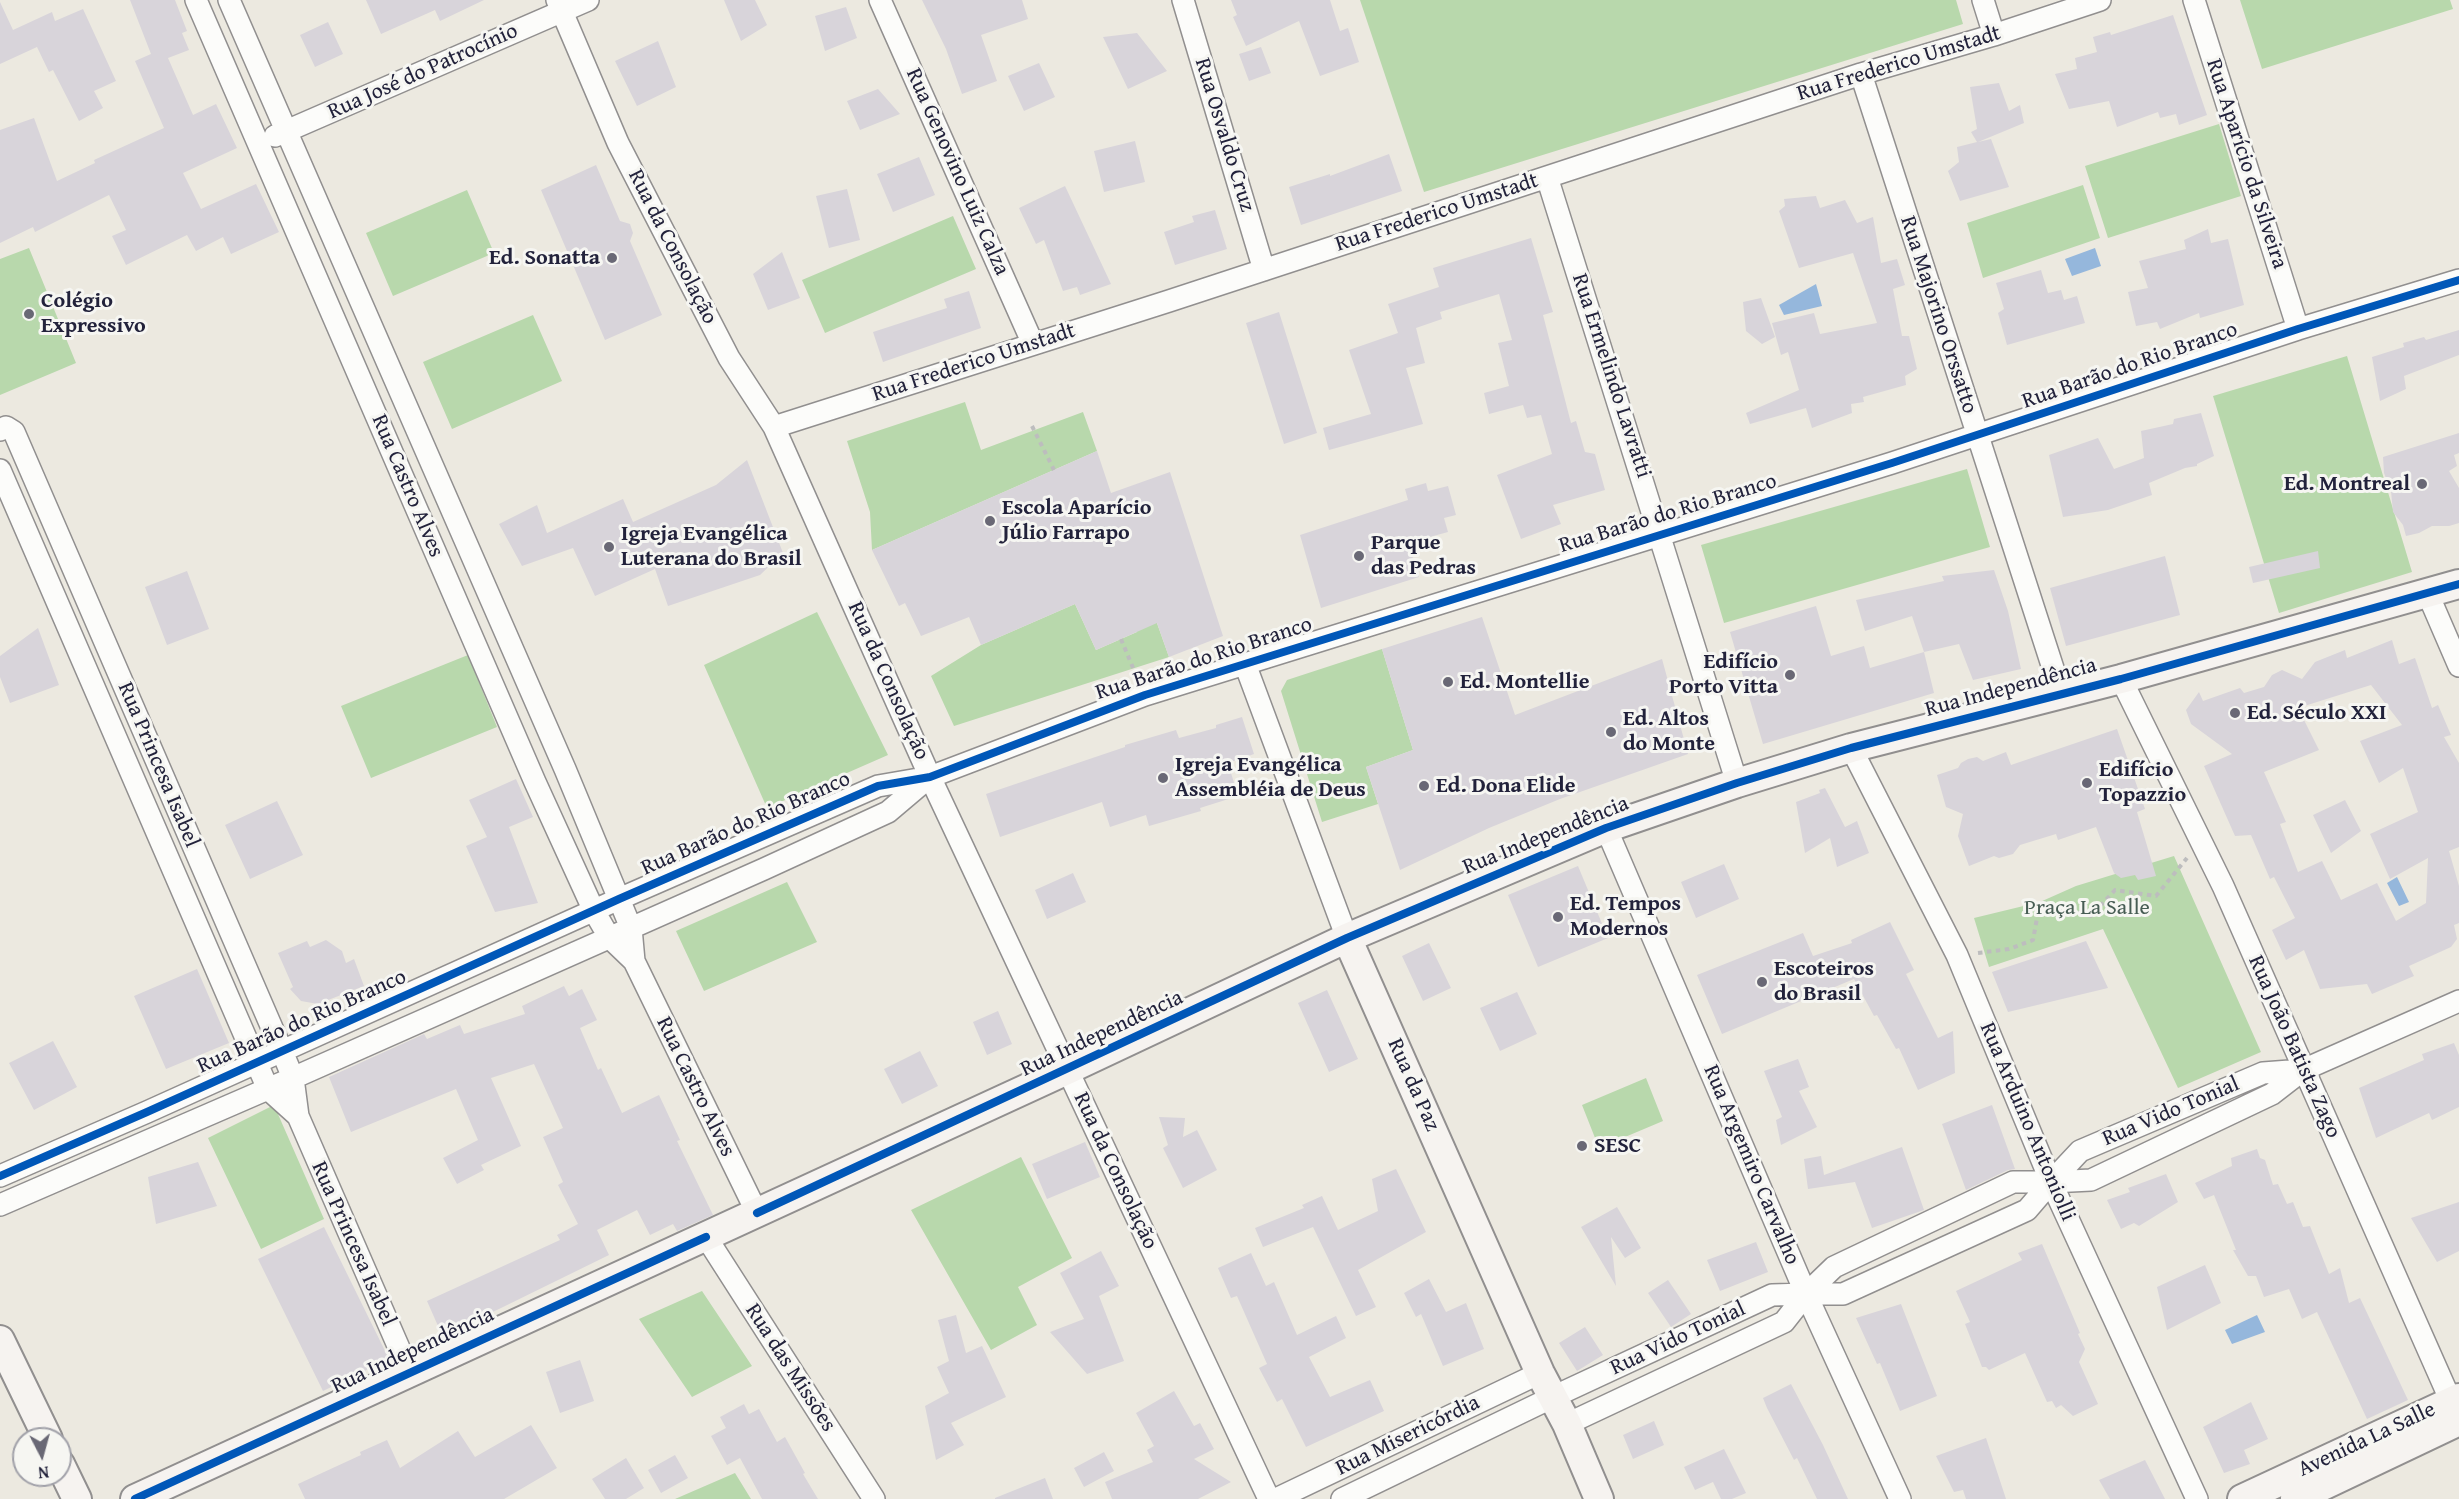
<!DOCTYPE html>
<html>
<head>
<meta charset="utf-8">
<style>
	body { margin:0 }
	#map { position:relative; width:2459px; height:1499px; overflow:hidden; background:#ece9e0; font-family:"Gentium Book Plus",serif }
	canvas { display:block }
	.north { position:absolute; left:12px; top:1427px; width:60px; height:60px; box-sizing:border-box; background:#f6f6f2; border:2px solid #a1a1a9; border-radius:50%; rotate:174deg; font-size:16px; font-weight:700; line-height:24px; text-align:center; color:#22223b }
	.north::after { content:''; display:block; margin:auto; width:21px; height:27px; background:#696875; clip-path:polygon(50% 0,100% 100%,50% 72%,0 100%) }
</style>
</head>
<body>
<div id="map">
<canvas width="2459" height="1499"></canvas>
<div class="north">N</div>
</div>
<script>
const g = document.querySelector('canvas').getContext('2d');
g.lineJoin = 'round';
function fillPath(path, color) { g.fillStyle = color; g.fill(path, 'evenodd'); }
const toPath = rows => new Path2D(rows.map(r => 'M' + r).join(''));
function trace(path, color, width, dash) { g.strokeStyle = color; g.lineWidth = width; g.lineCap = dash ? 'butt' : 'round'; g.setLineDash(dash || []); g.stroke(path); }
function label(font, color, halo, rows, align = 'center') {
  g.font = font + ' "Gentium Book Plus",serif'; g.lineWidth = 6; g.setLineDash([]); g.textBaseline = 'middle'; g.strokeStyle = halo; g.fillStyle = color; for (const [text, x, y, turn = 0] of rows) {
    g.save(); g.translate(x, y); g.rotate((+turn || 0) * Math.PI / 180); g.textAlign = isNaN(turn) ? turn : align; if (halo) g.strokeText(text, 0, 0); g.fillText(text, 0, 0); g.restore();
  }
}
const green = toPath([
	[1360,0,1956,0,1963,24,1424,192],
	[2240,0,2450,0,2453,9,2262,69],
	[2219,124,2241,196,2108,238,2085,166],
	[2083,185,2100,238,1983,278,1967,223],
	[467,190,494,253,393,296,366,233],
	[953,216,976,269,825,333,802,280],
	[29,248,76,363,0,395,0,259],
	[533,315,562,381,452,429,423,362],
	[2347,356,2412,572,2279,613,2213,396],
	[965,402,981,450,1083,412,1097,451,872,550,870,512,847,441],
	[1967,469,1990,547,1724,623,1701,545],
	[1142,581,1169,657,954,726,931,676,981,645,1075,604,1096,650,1137,632],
	[817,612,888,755,767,808,704,665],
	[1382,649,1413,750,1366,767,1378,804,1322,822,1281,691,1287,680],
	[468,655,497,727,371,778,341,706],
	[2174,856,2261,1052,2178,1088,2103,929,1989,967,1974,918,2040,902,2076,886],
	[787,882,817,942,704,991,676,931],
	[1646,1078,1663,1121,1599,1148,1582,1105],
	[274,1105,324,1219,261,1249,208,1138],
	[1021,1157,1072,1258,1018,1287,1037,1325,991,1350,911,1210],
	[702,1291,752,1366,692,1397,639,1319],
	[735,1473,751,1499,675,1499]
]);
const water = toPath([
	[2095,248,2101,266,2072,276,2065,259],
	[1816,284,1822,306,1784,315,1779,305],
	[2397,877,2409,902,2399,906,2387,883],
	[2257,1315,2265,1332,2232,1344,2225,1330]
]);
const building = toPath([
	[130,0,175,0,187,31,182,33,189,50,168,58,193,115,216,104,237,148,183,173,201,209,256,184,279,232,231,254,223,237,196,251,187,235,126,265,112,236,126,230,109,195,35,232,33,227,0,243,0,130,34,118,57,181,95,163,94,160,164,128,135,61,151,54],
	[366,0,484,0,440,21,435,10,381,34],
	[724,0,755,0,767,25,741,41],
	[922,0,1022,0,1028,19,981,35,997,81,962,94,946,49],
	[1231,0,1330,0,1340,31,1348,28,1359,62,1320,76,1299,21,1246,46,1233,17,1237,15],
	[0,2,13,30,52,12,55,21,83,9,116,81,94,91,103,108,79,121,53,70,49,72,37,47,0,64],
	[846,7,857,38,825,51,815,16],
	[2173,15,2207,115,2179,125,2176,114,2160,118,2158,112,2117,127,2109,101,2069,109,2055,74,2077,69,2075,58,2097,52,2093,37,2110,32,2111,35],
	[328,22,343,54,315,67,300,35],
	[1137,33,1167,71,1128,89,1103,37],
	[658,41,676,87,637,106,615,61],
	[1261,47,1271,73,1249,81,1239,54],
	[1039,63,1055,97,1024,111,1008,76],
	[1999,83,2009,111,2020,105,2024,123,1978,142,1991,139,2009,187,1960,201,1948,171,1959,162,1957,147,1977,142,1971,132,1977,129,1970,87],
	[878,89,900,114,860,130,847,101],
	[1135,141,1145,182,1104,192,1094,151],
	[1389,154,1402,191,1301,225,1289,187,1330,174,1330,176],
	[919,157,935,195,893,212,877,174],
	[596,165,620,221,630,224,633,233,630,241,662,315,605,340,541,190],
	[1065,186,1111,284,1080,295,1077,287,1063,291,1044,240,1036,244,1019,208],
	[847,189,860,240,829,248,816,196],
	[1816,196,1820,208,1845,200,1857,223,1873,217,1881,263,1897,259,1905,285,1893,289,1902,336,1909,336,1917,369,1905,376,1906,385,1863,397,1864,402,1851,404,1852,413,1812,428,1806,408,1750,424,1746,413,1799,390,1788,352,1781,355,1772,323,1814,313,1820,334,1877,323,1853,253,1799,268,1779,211,1785,206,1784,199],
	[1215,210,1227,249,1175,265,1164,232,1194,222,1192,216],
	[2208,229,2211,243,2228,239,2244,305,2200,318,2199,313,2160,329,2157,322,2136,326,2128,292,2148,288,2139,261,2186,249,2184,240],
	[1531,238,1553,312,1543,315,1571,423,1576,421,1585,452,1595,454,1605,490,1553,505,1561,524,1521,539,1497,475,1552,454,1541,415,1527,418,1523,405,1489,414,1484,393,1509,386,1498,343,1512,340,1499,294,1440,312,1442,319,1416,328,1425,363,1406,368,1423,424,1329,450,1323,428,1371,414,1349,350,1398,333,1388,304,1439,287,1433,268],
	[782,252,800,298,768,310,753,274],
	[2041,270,2048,293,2061,290,2064,300,2077,296,2085,323,2007,345,1998,313,2004,309,1996,283],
	[969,291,981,328,883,362,873,332,947,308,944,299],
	[1761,298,1775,337,1762,344,1746,331,1743,302],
	[1279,312,1317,433,1284,444,1246,323],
	[2459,330,2459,355,2404,376,2406,389,2380,401,2372,357,2404,347,2403,343,2424,337,2426,340],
	[2201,413,2214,456,2197,464,2197,466,2185,468,2149,483,2152,495,2108,510,2063,517,2049,455,2098,438,2114,469,2144,458,2141,431,2173,424,2174,419],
	[2459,433,2459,453,2454,455,2457,466,2449,471,2459,488,2459,523,2449,526,2432,526,2419,533,2406,536,2403,525,2393,512,2391,491,2384,473,2383,457],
	[1097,451,1111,493,1170,472,1223,636,1169,657,1157,623,1096,650,1075,604,981,645,969,617,921,636,905,603,899,606,872,550],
	[747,460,783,553,760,575,668,606,655,569,595,596,573,548,522,566,499,524,537,505,547,533,623,499,633,522,716,485],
	[1426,483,1428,491,1448,486,1456,515,1444,518,1448,532,1408,543,1419,577,1321,608,1300,535,1408,500,1405,489],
	[2318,551,2320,568,2253,583,2249,567],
	[2165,556,2180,615,2066,646,2050,588],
	[1994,570,2008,611,2021,669,1973,680,1959,644,1924,652,1912,616,1865,631,1856,600,1944,581,1942,576],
	[187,571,209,629,167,645,145,587],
	[1816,606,1831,656,1864,646,1870,668,1924,652,1934,693,1763,744,1730,632],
	[1482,617,1515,715,1662,659,1688,754,1560,799,1489,828,1400,870,1366,767,1413,750,1382,649],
	[38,628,59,685,10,703,0,677,0,656],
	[2392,640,2399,664,2415,658,2432,708,2438,705,2451,735,2444,737,2459,763,2459,847,2449,851,2459,886,2459,923,2454,925,2457,939,2451,947,2409,966,2414,976,2372,994,2367,984,2320,989,2304,950,2286,960,2272,930,2295,918,2274,877,2270,879,2251,835,2235,836,2204,766,2232,754,2191,724,2186,710,2199,692,2203,701,2240,688,2244,693,2264,687,2272,675,2282,670,2302,679,2315,662,2345,650,2347,658],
	[2371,685,2402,725,2360,741,2379,783,2403,768,2418,812,2370,834,2390,879,2428,858,2426,903,2396,921,2377,883,2341,900,2322,861,2298,872,2280,824,2286,822,2264,772,2319,750,2298,708],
	[1242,717,1254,754,1228,763,1238,796,1200,808,1201,811,1149,826,1146,815,1110,827,1102,802,1000,837,986,794,1125,747,1125,745,1176,730,1179,738,1216,728,1216,725],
	[2117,729,2145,809,2137,812,2156,876,2138,880,2135,875,2121,878,2114,873,2096,827,2058,840,2056,834,2020,845,2013,854,1999,858,1994,856,1969,866,1958,836,1963,814,1946,807,1937,775,1958,768,1961,763,1968,759,1977,757,1983,761,2006,752,2011,765],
	[516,779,533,817,509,827,538,903,495,912,466,846,487,837,469,800],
	[1825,788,1845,827,1857,821,1869,853,1837,867,1830,838,1805,853,1796,802,1820,793,1819,790],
	[2345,800,2361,831,2331,853,2313,815],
	[277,801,303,855,250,879,225,825],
	[1724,864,1739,899,1696,918,1681,882],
	[1578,866,1608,938,1538,967,1508,895],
	[1073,873,1086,902,1047,919,1035,890],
	[1890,922,1914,970,1906,974,1938,1038,1953,1031,1955,1073,1918,1090,1899,1048,1896,1049,1877,1015,1874,1016,1854,979,1722,1034,1697,975,1803,933,1813,956,1852,943,1851,940],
	[326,940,342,951,346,963,354,959,364,986,318,1004,301,1001,290,989,293,987,278,953,307,941,310,947],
	[2086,941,2108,988,2008,1012,1992,972],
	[1429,943,1451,988,1423,1001,1402,956],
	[197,969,229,1043,166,1069,134,996],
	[564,986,569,996,582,989,597,1020,580,1028,598,1070,601,1068,622,1113,659,1095,680,1140,677,1141,713,1215,677,1231,673,1224,650,1235,637,1210,597,1230,609,1255,499,1309,442,1335,427,1301,560,1240,557,1235,578,1224,558,1185,563,1182,543,1137,563,1128,534,1064,491,1078,521,1146,481,1165,484,1170,457,1184,443,1158,478,1140,456,1089,351,1132,329,1077,424,1034,427,1039,460,1025,464,1034,525,1014,522,1006],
	[1327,990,1358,1059,1329,1072,1298,1003],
	[1517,992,1537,1034,1500,1051,1480,1008],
	[998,1011,1012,1044,987,1055,973,1022],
	[53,1041,77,1087,34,1110,9,1063],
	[2454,1043,2459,1055,2459,1107,2432,1120,2429,1113,2376,1138,2359,1088,2424,1060,2422,1054],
	[920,1051,938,1086,902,1104,884,1069],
	[1798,1059,1809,1087,1799,1091,1817,1127,1781,1145,1776,1120,1782,1117,1764,1071],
	[1992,1105,2015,1169,2008,1170,1966,1190,1942,1124],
	[1159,1117,1185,1118,1183,1137,1197,1130,1217,1170,1183,1188,1163,1148,1168,1145],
	[1085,1142,1100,1177,1047,1199,1032,1164],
	[1902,1147,1924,1210,1872,1228,1855,1182,1808,1189,1804,1159,1821,1156,1824,1175],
	[2257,1149,2260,1158,2265,1160,2273,1185,2278,1184,2287,1204,2293,1202,2303,1227,2310,1226,2329,1274,2340,1268,2349,1303,2360,1298,2408,1400,2367,1419,2317,1312,2302,1319,2289,1289,2264,1297,2256,1276,2248,1276,2233,1250,2236,1250,2214,1195,2204,1199,2195,1183,2232,1166,2231,1158],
	[198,1162,217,1206,156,1224,148,1177],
	[1396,1169,1426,1232,1358,1270,1376,1307,1356,1316,1313,1227,1263,1247,1255,1228,1304,1208,1302,1205,1322,1196,1338,1230,1378,1211,1372,1179],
	[2166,1174,2178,1202,2139,1226,2134,1223,2121,1229,2107,1200,2130,1192,2128,1188],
	[2459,1202,2459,1251,2437,1262,2411,1218],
	[1617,1207,1641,1248,1625,1258,1611,1237,1616,1286,1581,1227],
	[324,1227,389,1359,323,1391,258,1259],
	[1756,1242,1768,1272,1720,1291,1707,1260],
	[2042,1244,2080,1333,2078,1334,2085,1349,2079,1362,2098,1404,2073,1416,2061,1405,2056,1408,2052,1401,2047,1402,2025,1353,1989,1370,1986,1367,1982,1367,1965,1324,1970,1322,1956,1291,2022,1260,2018,1253],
	[1101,1251,1119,1286,1099,1296,1124,1361,1087,1374,1050,1332,1084,1319,1060,1273],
	[1251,1253,1266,1286,1274,1282,1297,1335,1336,1316,1346,1338,1309,1357,1330,1397,1370,1380,1384,1411,1306,1447,1282,1399,1277,1402,1259,1368,1267,1364,1237,1296,1231,1298,1218,1268],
	[2205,1265,2221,1303,2167,1330,2157,1287],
	[1429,1279,1446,1312,1466,1303,1484,1349,1443,1366,1421,1314,1416,1317,1404,1293],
	[1668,1280,1691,1314,1671,1327,1648,1293],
	[1901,1304,1937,1396,1900,1411,1880,1363,1877,1364,1856,1318],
	[956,1315,966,1353,982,1346,1006,1397,951,1423,964,1445,936,1460,925,1406,949,1393,937,1367,949,1361,938,1320],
	[1585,1327,1603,1355,1577,1371,1559,1343],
	[580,1360,594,1401,560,1413,546,1372],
	[1791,1384,1823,1445,1848,1499,1817,1499,1797,1458,1794,1460,1767,1408,1763,1398],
	[1174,1391,1194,1426,1200,1423,1214,1449,1194,1459,1231,1482,1198,1499,1112,1499,1105,1482,1153,1462,1147,1450,1154,1446,1136,1413],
	[2251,1402,2268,1439,2244,1450,2250,1464,2224,1473,2203,1427],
	[744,1404,749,1414,759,1409,777,1442,785,1437,805,1473,803,1474,818,1499,762,1499,740,1458,727,1465,711,1436,726,1428,720,1417],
	[1654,1421,1664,1445,1633,1459,1623,1435],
	[531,1425,557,1468,504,1499,305,1499,298,1484,361,1455,360,1452,387,1440,400,1468,458,1431,475,1457],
	[1986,1438,2006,1499,1966,1499,1963,1490,1954,1492,1936,1456],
	[1724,1449,1746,1493,1732,1499,1721,1499,1713,1482,1695,1490,1684,1467],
	[1104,1452,1114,1471,1084,1487,1074,1468],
	[675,1455,688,1478,661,1493,648,1470],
	[626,1458,644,1488,626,1499,605,1499,592,1479],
	[2145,1460,2165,1499,2110,1499,2099,1480],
	[1045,1478,1053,1499,995,1499,995,1498]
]);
const path = toPath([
	[1032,426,1054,470],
	[1121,639,1136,675],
	[1978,953,2009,949,2033,940,2040,902,2091,916,2115,890,2156,896,2187,858]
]);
const street = toPath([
	[196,0,535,782,594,911,609,937,634,961,757,1213],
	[229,0,565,769,631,928,634,961],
	[557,0,618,143,729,358,774,427,930,777,1269,1499],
	[880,0,1033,344],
	[1183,0,1264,270],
	[1983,0,1994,35],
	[2194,0,2298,329],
	[1861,74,2061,693],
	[275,136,588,0],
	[1547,177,1737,783],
	[774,427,1169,301,1861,74,1994,35,2100,0],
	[0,430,6,427,14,432,282,1051,293,1078,298,1116,409,1371],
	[0,470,268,1089,298,1116],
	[2427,592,2459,666],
	[1245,664,1347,938],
	[2121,679,2223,886,2457,1415],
	[1851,748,1957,955,2051,1182,2197,1499],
	[1606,828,1806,1294,1900,1499],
	[0,1176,147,1112,619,899,878,786,930,777,1145,695,1892,463,2298,329,2459,280],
	[0,1205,293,1078,764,869,888,812,927,779],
	[706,1237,874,1499],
	[1567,1424,1784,1322,1806,1294,1843,1294,2027,1210,2051,1182,2091,1180,2272,1094,2303,1070,2459,1001],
	[1276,1499,1540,1373],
	[1342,1499,1553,1397,1772,1295,1806,1294,1834,1267,2013,1182,2051,1182,2080,1151,2263,1073,2303,1070]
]);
const secondary = toPath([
	[1347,938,1540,1373,1567,1424,1599,1499],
	[0,1340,48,1439],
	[60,1464,77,1499],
	[135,1499,1067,1070,1347,938,1606,828,1737,783,1851,748,2121,679,2459,584],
	[2242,1499,2459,1398],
	[2295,1499,2459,1421]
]);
const cycleway = toPath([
	[0,1176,147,1112,619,899,878,786,930,777,1145,695,1892,463,2298,329,2459,280],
	[757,1213,1347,938,1606,828,1737,783,1851,748,2121,679,2459,584],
	[135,1499,706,1237]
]);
const markers = [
	[612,258,6,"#696875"],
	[29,314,6,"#696875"],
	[2422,484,6,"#696875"],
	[990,521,6,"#696875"],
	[609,547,6,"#696875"],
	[1359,556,6,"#696875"],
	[1790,675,6,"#696875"],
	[1448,682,6,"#696875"],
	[2235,713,6,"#696875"],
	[1611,732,6,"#696875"],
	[1163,778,6,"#696875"],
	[2087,783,6,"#696875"],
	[1424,786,6,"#696875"],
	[1558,917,6,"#696875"],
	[1762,982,6,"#696875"],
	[1582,1146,6,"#696875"]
];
const streetNames = [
	["Rua Frederico Umstadt",1899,64,-17],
	["Rua José do Patrocínio",423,72,-24],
	["Rua Osvaldo Cruz",1224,135,73],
	["Rua Aparício da Silveira",2246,164,72],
	["Rua Genovino Luiz Calza",957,172,66],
	["Rua Frederico Umstadt",1437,213,-18],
	["Rua da Consolação",672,247,63],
	["Rua Majorino Orssatto",1938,315,72],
	["Rua Frederico Umstadt",974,363,-18],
	["Rua Barão do Rio Branco",2130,366,-19],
	["Rua Ermelindo Lavratti",1611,376,72],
	["Rua Castro Alves",407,486,67],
	["Rua Barão do Rio Branco",1668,514,-17],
	["Rua Barão do Rio Branco",1204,659,-18],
	["Rua da Consolação",888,681,66],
	["Rua Independência",2011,688,-15],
	["Rua Princesa Isabel",158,765,67],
	["Rua Barão do Rio Branco",746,824,-24],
	["Rua Independência",1546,836,-22],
	["Rua Barão do Rio Branco",302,1022,-24],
	["Rua Independência",1102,1034,-25],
	["Rua João Batista Zago",2294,1047,66],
	["Rua da Paz",1413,1085,66],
	["Rua Castro Alves",695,1087,64],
	["Rua Vido Tonial",2171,1112,-23],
	["Rua Arduino Antoniolli",2027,1122,67],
	["Rua Argemiro Carvalho",1751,1165,67],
	["Rua da Consolação",1115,1171,65],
	["Rua Princesa Isabel",353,1244,66],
	["Rua Vido Tonial",1678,1339,-25],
	["Rua Independência",413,1351,-25],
	["Rua das Missões",790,1368,57],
	["Rua Misericórdia",1408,1436,-26],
	["Avenida La Salle",2367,1440,-25]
];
const poiNames = [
	["Ed. Sonatta",600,258,"right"],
	["Colégio",41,301],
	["Expressivo",41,326],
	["Ed. Montreal",2410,484,"right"],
	["Escola Aparício",1002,508],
	["Júlio Farrapo",1002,533],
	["Igreja Evangélica",621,534],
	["Luterana do Brasil",621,559],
	["Parque",1371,543],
	["das Pedras",1371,568],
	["Edifício",1778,662,"right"],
	["Porto Vitta",1778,687,"right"],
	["Ed. Montellie",1460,682],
	["Ed. Século XXI",2247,713],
	["Ed. Altos",1623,719],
	["do Monte",1623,744],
	["Igreja Evangélica",1175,765],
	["Assembléia de Deus",1175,790],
	["Edifício",2099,770],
	["Topazzio",2099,795],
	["Ed. Dona Elide",1436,786],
	["Ed. Tempos",1570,904],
	["Modernos",1570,929],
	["Escoteiros",1774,969],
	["do Brasil",1774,994],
	["SESC",1594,1146]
];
const parkNames = [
	["Praça La Salle",2087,908]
];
fillPath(green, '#b8d8ac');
fillPath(water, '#95b7dc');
fillPath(building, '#d8d4da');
trace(street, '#918f8f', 24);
trace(secondary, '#918f8f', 32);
trace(path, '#bdbdbe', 4, [4.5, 4.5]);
trace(street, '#fcfcfa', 21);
trace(secondary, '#f6f3f0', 28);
trace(cycleway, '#0057b8', 8);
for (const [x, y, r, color] of markers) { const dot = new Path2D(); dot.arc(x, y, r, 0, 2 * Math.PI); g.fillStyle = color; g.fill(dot); trace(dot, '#f6f6f2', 2); }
label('22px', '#22223b', '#f6f6f2', streetNames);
label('bold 22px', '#22223b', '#f6f6f2', poiNames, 'left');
label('22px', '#475d54', '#f6f6f2', parkNames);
</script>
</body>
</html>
